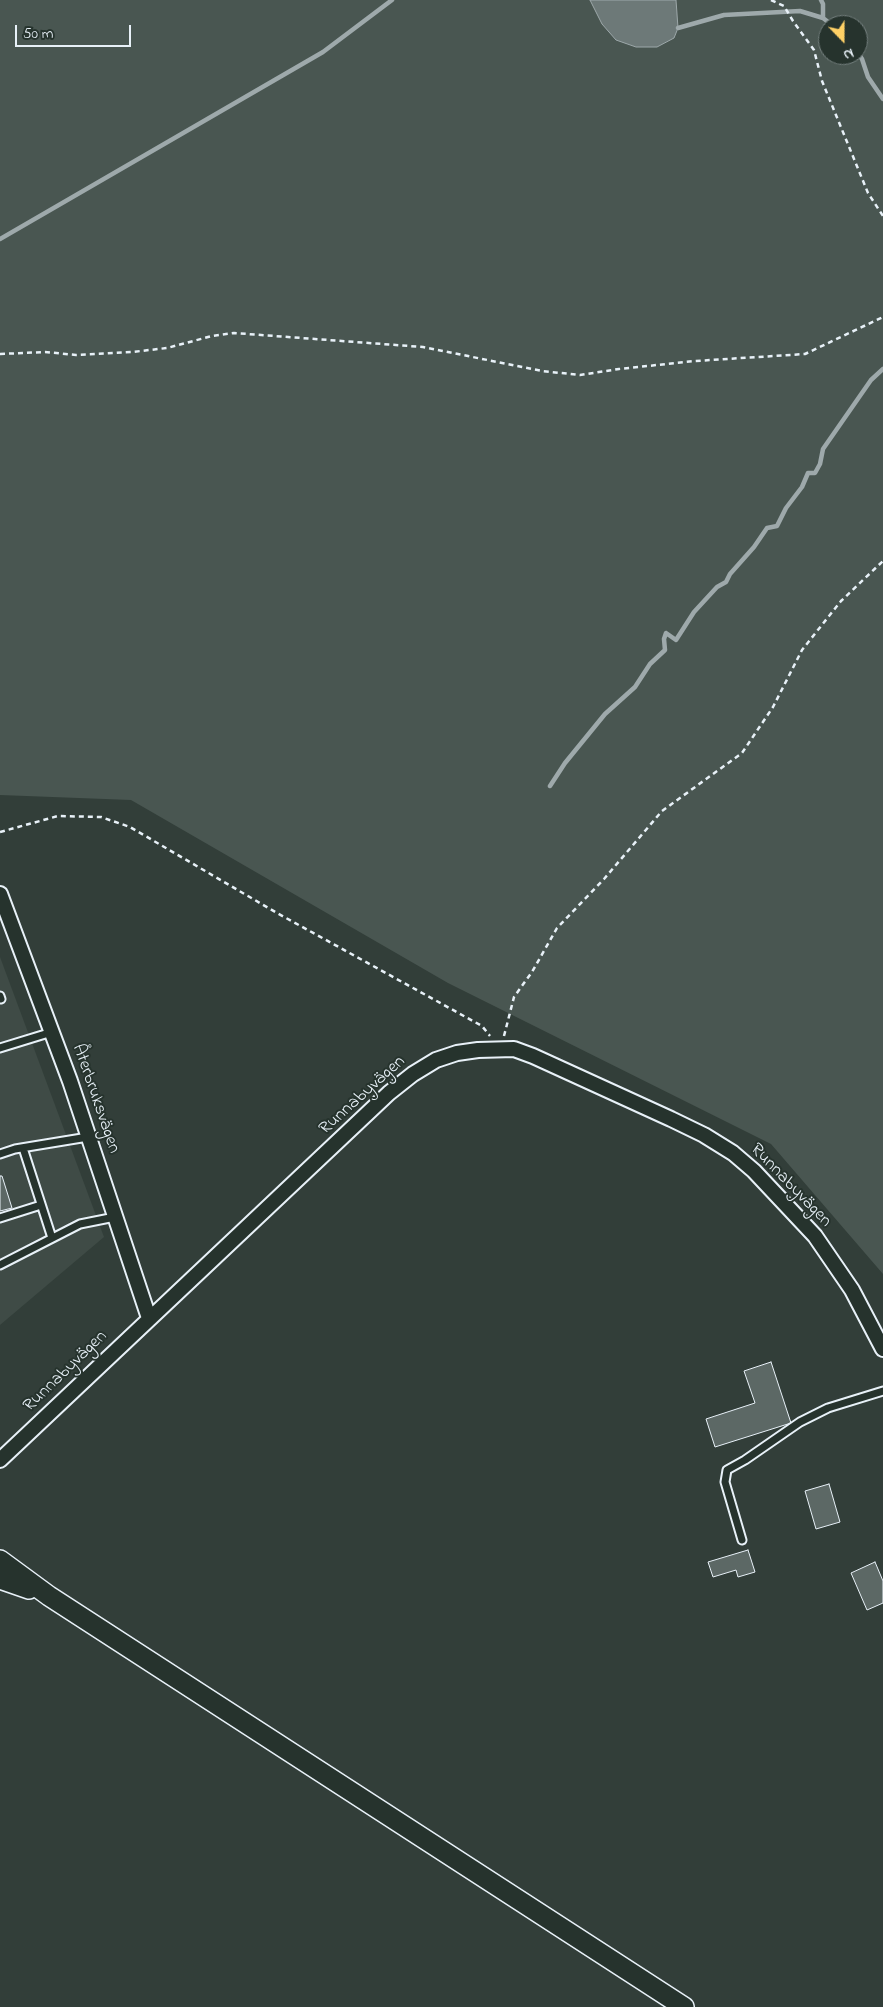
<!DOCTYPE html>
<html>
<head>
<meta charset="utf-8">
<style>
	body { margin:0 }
	#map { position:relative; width:883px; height:2007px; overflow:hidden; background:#323e39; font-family:"Indie Flower",sans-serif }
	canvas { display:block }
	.north { position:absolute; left:818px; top:15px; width:50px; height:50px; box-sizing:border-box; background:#26332d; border:1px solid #747f7e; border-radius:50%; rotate:158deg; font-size:14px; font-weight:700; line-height:20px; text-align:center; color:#e8f1f8 }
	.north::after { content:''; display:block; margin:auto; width:18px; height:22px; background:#ffd166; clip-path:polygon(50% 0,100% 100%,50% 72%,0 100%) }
	.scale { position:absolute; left:15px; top:25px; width:116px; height:22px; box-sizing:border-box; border:2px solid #e8f1f8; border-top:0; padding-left:6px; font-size:15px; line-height:18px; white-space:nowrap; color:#e8f1f8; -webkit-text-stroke:4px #26332d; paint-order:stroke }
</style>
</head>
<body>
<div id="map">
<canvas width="883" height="2007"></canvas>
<div class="north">N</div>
<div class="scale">50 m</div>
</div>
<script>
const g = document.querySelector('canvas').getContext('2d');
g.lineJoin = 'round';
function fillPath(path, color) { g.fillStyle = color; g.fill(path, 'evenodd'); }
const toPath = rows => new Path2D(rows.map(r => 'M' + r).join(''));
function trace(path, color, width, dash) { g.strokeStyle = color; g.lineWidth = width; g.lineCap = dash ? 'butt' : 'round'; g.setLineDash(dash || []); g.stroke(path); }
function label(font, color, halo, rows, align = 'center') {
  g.font = font + ' "Indie Flower",sans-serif'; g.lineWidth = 4; g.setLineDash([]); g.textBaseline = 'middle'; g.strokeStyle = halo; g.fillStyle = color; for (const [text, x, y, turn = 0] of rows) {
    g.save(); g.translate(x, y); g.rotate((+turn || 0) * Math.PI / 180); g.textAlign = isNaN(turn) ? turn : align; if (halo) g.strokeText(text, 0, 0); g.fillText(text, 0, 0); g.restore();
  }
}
const built = toPath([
	[0,957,104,1237,0,1325]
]);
const green = toPath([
	[0,0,590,0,602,24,616,40,636,47,657,47,674,38,678,28,676,0,883,0,883,1274,771,1144,448,983,131,800,0,795],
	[828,25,858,25,858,55,828,55]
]);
const water = toPath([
	[590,0,676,0,678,28,674,38,657,47,636,47,616,40,602,24,590,0]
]);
const stream = toPath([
	[821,0,823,4,823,18,832,25],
	[678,28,724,15,800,11,823,18],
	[858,53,862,59,868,77,883,99],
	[0,239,323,52,392,0],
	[550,786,565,763,605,714,635,687,650,664,665,650,664,639,666,633,676,640,694,612,717,587,726,582,730,574,754,547,767,528,777,526,786,508,802,487,808,473,815,473,820,464,823,449,871,380,883,369]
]);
const building = toPath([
	[0,1176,2,1176,12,1208,0,1211,0,1176],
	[771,1362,791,1423,715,1447,706,1419,755,1403,744,1371,771,1362],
	[829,1484,840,1522,816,1529,805,1491,829,1484],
	[748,1550,755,1572,738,1577,736,1570,713,1577,708,1562,748,1550],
	[875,1562,883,1581,883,1603,867,1610,851,1573,875,1562]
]);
const path = toPath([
	[771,0,784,6,793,21,814,50,822,81,868,193,883,216],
	[0,354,45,352,76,355,132,352,167,348,212,336,234,333,423,347,542,371,580,375,619,369,695,361,805,354,883,317],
	[0,832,58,816,101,817,130,827,277,913,482,1026,490,1036],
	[504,1036,514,997,532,972,557,928,604,879,662,811,742,753,773,707,802,650,841,601,883,561]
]);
const lane = toPath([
	[0,996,1,999],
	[0,1048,52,1032],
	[23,1148,52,1238],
	[0,1154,15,1149,88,1137],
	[0,1218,41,1205],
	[0,1265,80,1224,115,1217],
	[742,1540,725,1482,727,1470,745,1460,800,1422,828,1408,883,1391]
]);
const street = toPath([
	[0,894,70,1081,149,1318],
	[0,1460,389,1093,413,1074,436,1060,457,1053,478,1050,514,1049,533,1056,671,1119,704,1135,733,1153,754,1171,815,1236,852,1290,883,1349]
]);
const secondary = toPath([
	[0,1560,49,1596,684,2007],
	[0,1579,29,1589]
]);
const streetNames = [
	["Runnabyvägen",363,1096,-42],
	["Återbruksvägen",95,1099,71],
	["Runnabyvägen",790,1186,46],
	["Runnabyvägen",66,1372,-44]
];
fillPath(built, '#3f4b46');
fillPath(green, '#495651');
fillPath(water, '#6d7978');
trace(water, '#9ea9ab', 1);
trace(stream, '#9ea9ab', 4.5);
fillPath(building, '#5c6865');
trace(building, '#e8f1f8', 1);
trace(lane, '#e8f1f8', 11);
trace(street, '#e8f1f8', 18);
trace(secondary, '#e8f1f8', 22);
trace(path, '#e8f1f8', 2.5, [5, 4]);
trace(lane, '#26332d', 7);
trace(street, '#26332d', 14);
trace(secondary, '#26332d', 19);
label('18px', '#e8f1f8', '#26332d', streetNames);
</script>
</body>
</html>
